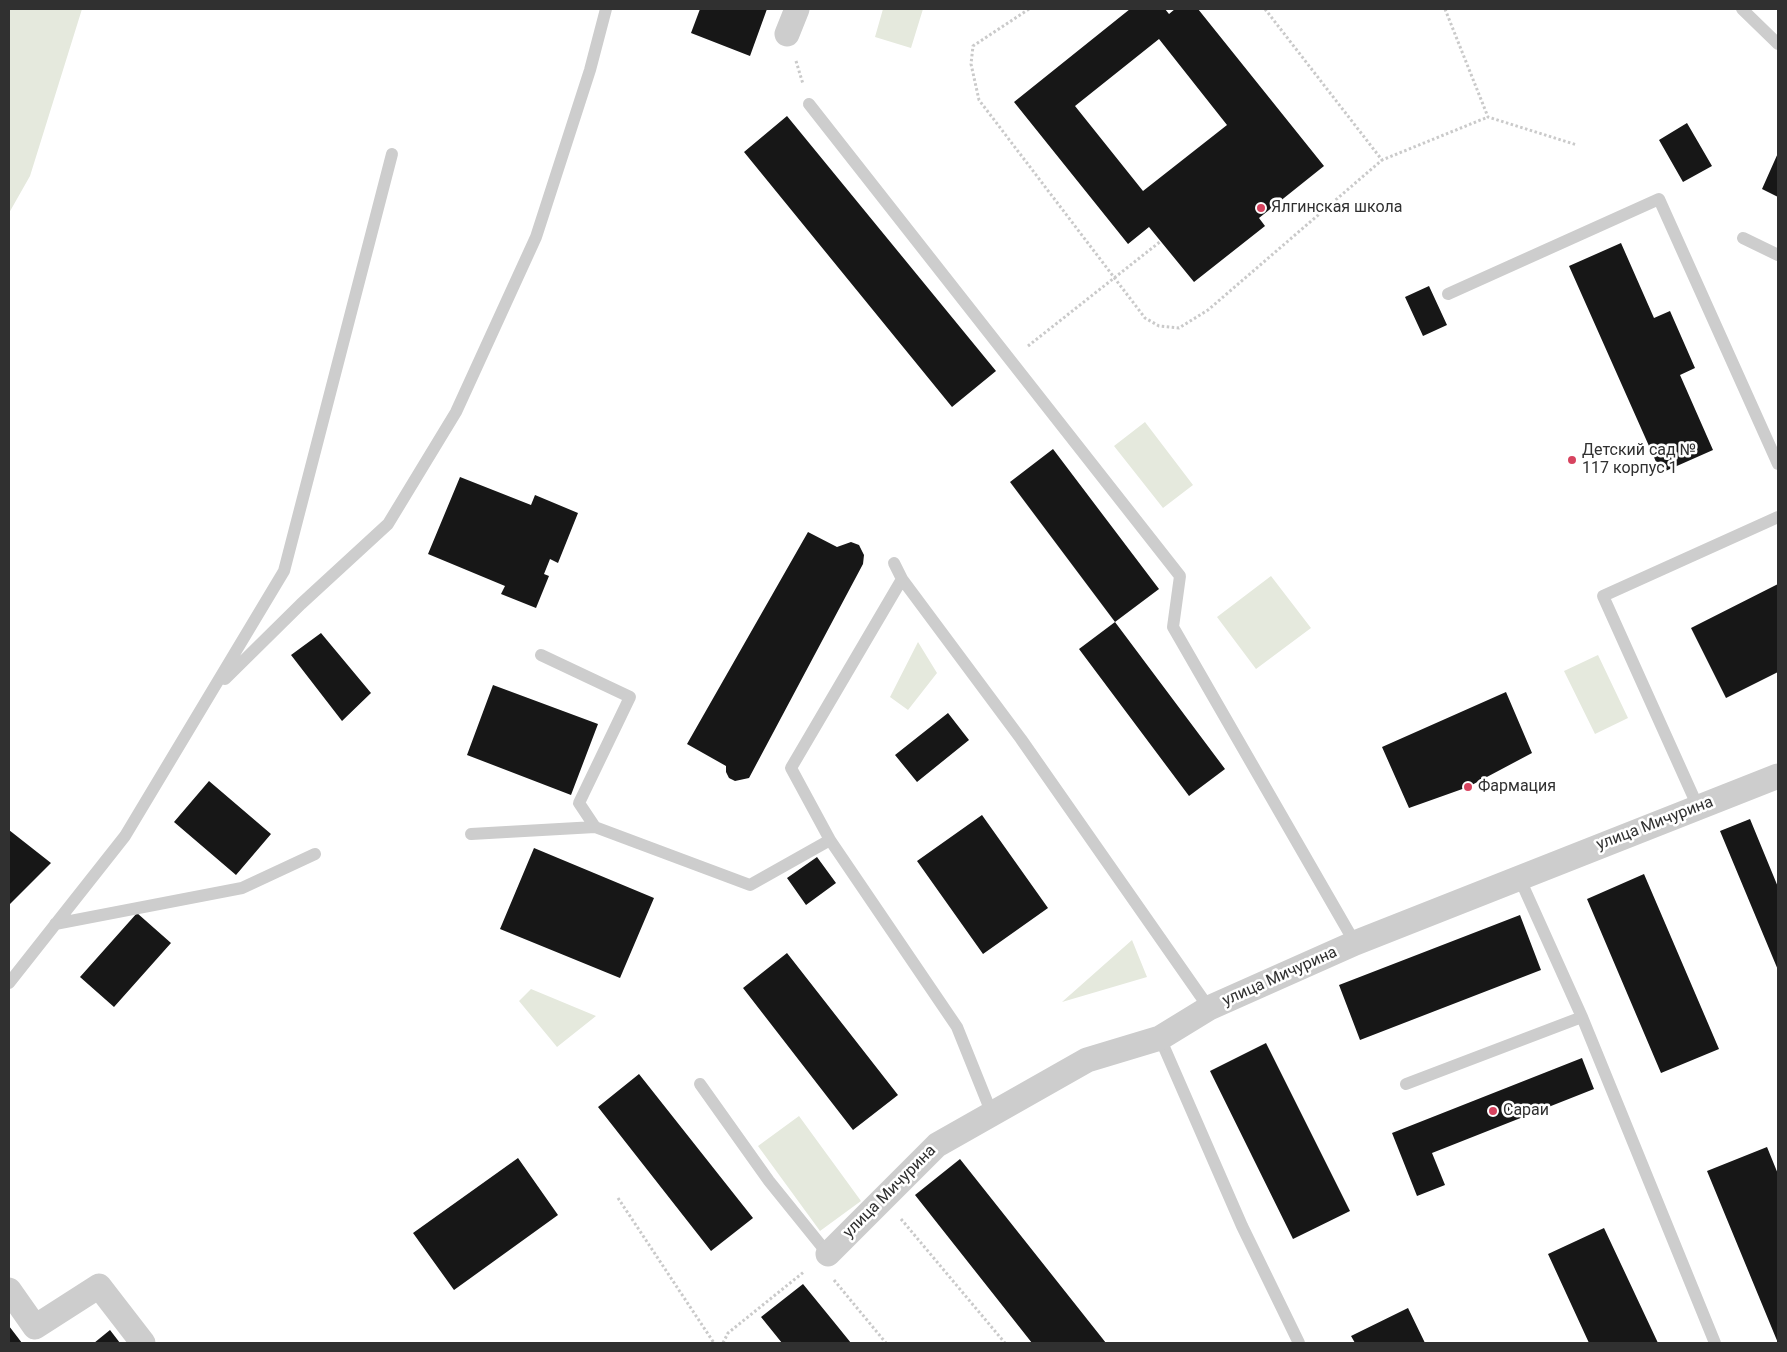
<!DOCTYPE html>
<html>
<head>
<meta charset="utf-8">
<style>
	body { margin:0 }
	#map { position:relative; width:1787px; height:1352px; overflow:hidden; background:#fff; font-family:Roboto,sans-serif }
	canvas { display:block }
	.frame { position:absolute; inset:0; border:10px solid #303030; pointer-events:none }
</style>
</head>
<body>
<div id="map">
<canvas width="1787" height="1352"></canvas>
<div class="frame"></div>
</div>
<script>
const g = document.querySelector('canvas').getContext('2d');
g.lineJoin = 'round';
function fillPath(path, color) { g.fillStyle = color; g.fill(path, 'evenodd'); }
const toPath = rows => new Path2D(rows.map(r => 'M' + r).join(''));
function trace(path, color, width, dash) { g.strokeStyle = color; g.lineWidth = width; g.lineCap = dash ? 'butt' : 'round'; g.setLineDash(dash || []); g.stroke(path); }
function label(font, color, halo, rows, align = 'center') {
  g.font = font + ' Roboto,sans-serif'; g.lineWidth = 5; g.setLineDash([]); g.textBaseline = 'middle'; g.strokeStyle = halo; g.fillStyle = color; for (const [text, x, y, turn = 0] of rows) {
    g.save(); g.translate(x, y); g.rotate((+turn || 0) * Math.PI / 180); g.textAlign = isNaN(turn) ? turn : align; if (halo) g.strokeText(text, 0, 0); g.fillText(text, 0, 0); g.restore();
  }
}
const green = toPath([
	[9,9,82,9,30,176,9,213],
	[883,9,923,9,911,48,875,37],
	[1145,422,1193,485,1163,508,1114,446],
	[1271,576,1311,628,1256,669,1217,617],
	[918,642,937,673,908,710,890,697],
	[1598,655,1628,718,1595,734,1564,671],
	[1132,940,1147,977,1062,1002],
	[531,989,596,1016,557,1047,519,1001],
	[799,1116,861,1201,820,1231,758,1146]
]);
const building = toPath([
	[700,9,767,9,750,56,691,33],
	[1130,9,1165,9,1169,14,1175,9,1198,9,1324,166,1259,218,1265,226,1194,282,1149,227,1128,244,1014,102],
	[1159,39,1227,125,1143,191,1075,106],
	[787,116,996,371,952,407,744,152],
	[1687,123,1712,166,1683,182,1659,140],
	[1778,153,1778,197,1762,189],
	[1621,243,1654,318,1670,311,1695,368,1680,375,1713,450,1661,473,1569,266],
	[1429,286,1447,325,1423,336,1405,297],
	[1053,449,1159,589,1115,622,1010,482],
	[460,477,531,505,535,495,578,513,558,563,550,559,544,574,549,576,536,608,501,594,505,586,428,554],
	[808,532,837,547,851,542,859,545,864,555,863,564,749,778,735,781,729,778,726,772,726,766,687,744],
	[1778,584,1778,672,1726,698,1691,628],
	[1115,622,1225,769,1189,796,1079,649],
	[321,633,371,693,342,721,291,655],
	[493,685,598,724,571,795,467,755],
	[1506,692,1532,753,1468,787,1409,808,1382,747],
	[948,713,969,740,917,782,895,755],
	[209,781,271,834,236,875,174,822],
	[982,815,1048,908,983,954,917,861],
	[1750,819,1778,887,1778,970,1720,831],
	[9,830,51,863,9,905],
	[534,848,654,898,620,978,500,929],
	[817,857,836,883,806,905,787,878],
	[1644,874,1719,1049,1661,1073,1587,899],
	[137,913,171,943,114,1007,80,977],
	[1520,915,1541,970,1360,1040,1339,985],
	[787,953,898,1095,853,1130,743,988],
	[1266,1043,1350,1211,1293,1239,1210,1071],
	[1582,1058,1594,1089,1432,1153,1445,1185,1417,1196,1392,1133],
	[639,1074,753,1218,711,1251,598,1107],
	[1767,1147,1778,1174,1778,1343,1707,1171],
	[518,1158,558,1215,454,1290,413,1233],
	[960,1159,1106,1343,1032,1343,915,1195],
	[1604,1228,1658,1343,1589,1343,1548,1254],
	[803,1284,834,1322,851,1343,782,1343,761,1317],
	[1408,1308,1425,1343,1355,1343,1351,1336],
	[9,1326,22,1343,9,1343],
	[110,1330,120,1343,94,1343]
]);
const path = toPath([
	[1029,9,973,46,971,64,979,100,1145,318,1159,326,1179,328,1208,310,1382,160],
	[1265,9,1382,160,1488,117],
	[1445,9,1488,117,1577,145],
	[796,61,803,84],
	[1028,346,1161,241],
	[618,1198,714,1343],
	[901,1219,1005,1343],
	[834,1280,886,1343],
	[723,1343,728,1333,805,1271]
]);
const service = toPath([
	[1742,9,1778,44],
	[809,104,1180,576,1173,627,1355,943],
	[1743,238,1778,255],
	[1448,294,1659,199,1778,464],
	[894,563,902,579,791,768,830,840,957,1027,992,1114],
	[902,579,1021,739,1209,1008],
	[541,655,630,697,579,803,595,827],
	[225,679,301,604,388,524,456,412,536,237,590,70,606,9],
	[1698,807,1603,596,1778,517],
	[471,834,595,827,750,885,830,840],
	[1519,877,1582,1017,1715,1343],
	[55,924,242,888,315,854],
	[9,983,125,836,284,571,392,154],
	[1160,1038,1242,1226,1299,1343],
	[700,1084,769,1181,828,1254],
	[1406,1084,1582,1017]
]);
const minor = toPath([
	[787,34,797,9],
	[828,1254,937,1145,1087,1060,1160,1038,1209,1008,1355,943,1778,776],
	[9,1290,35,1327,99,1286,143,1343]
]);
const markers = [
	[1261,208,5,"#d7435f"],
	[1572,460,5,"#d7435f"],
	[1468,787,5,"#d7435f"],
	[1493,1111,5,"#d7435f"]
];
const poiNames = [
	["Ялгинская школа",1271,208],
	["Детский сад №",1582,451],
	["117 корпус 1",1582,469],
	["Фармация",1478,787],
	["Сараи",1503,1111]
];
const streetNames = [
	["улица Мичурина",1655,824,-21],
	["улица Мичурина",1280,977,-24],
	["улица Мичурина",890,1192,-45]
];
fillPath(green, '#e5e9dd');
fillPath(building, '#171717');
trace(path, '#cacaca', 3, [2.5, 2.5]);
trace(service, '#cdcdcd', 12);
trace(minor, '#cdcdcd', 25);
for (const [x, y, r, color] of markers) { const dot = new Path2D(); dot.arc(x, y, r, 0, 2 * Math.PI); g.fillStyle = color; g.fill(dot); trace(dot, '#fff', 2); }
label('16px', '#303030', '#fff', poiNames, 'left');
label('16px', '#303030', '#fff', streetNames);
</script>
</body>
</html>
